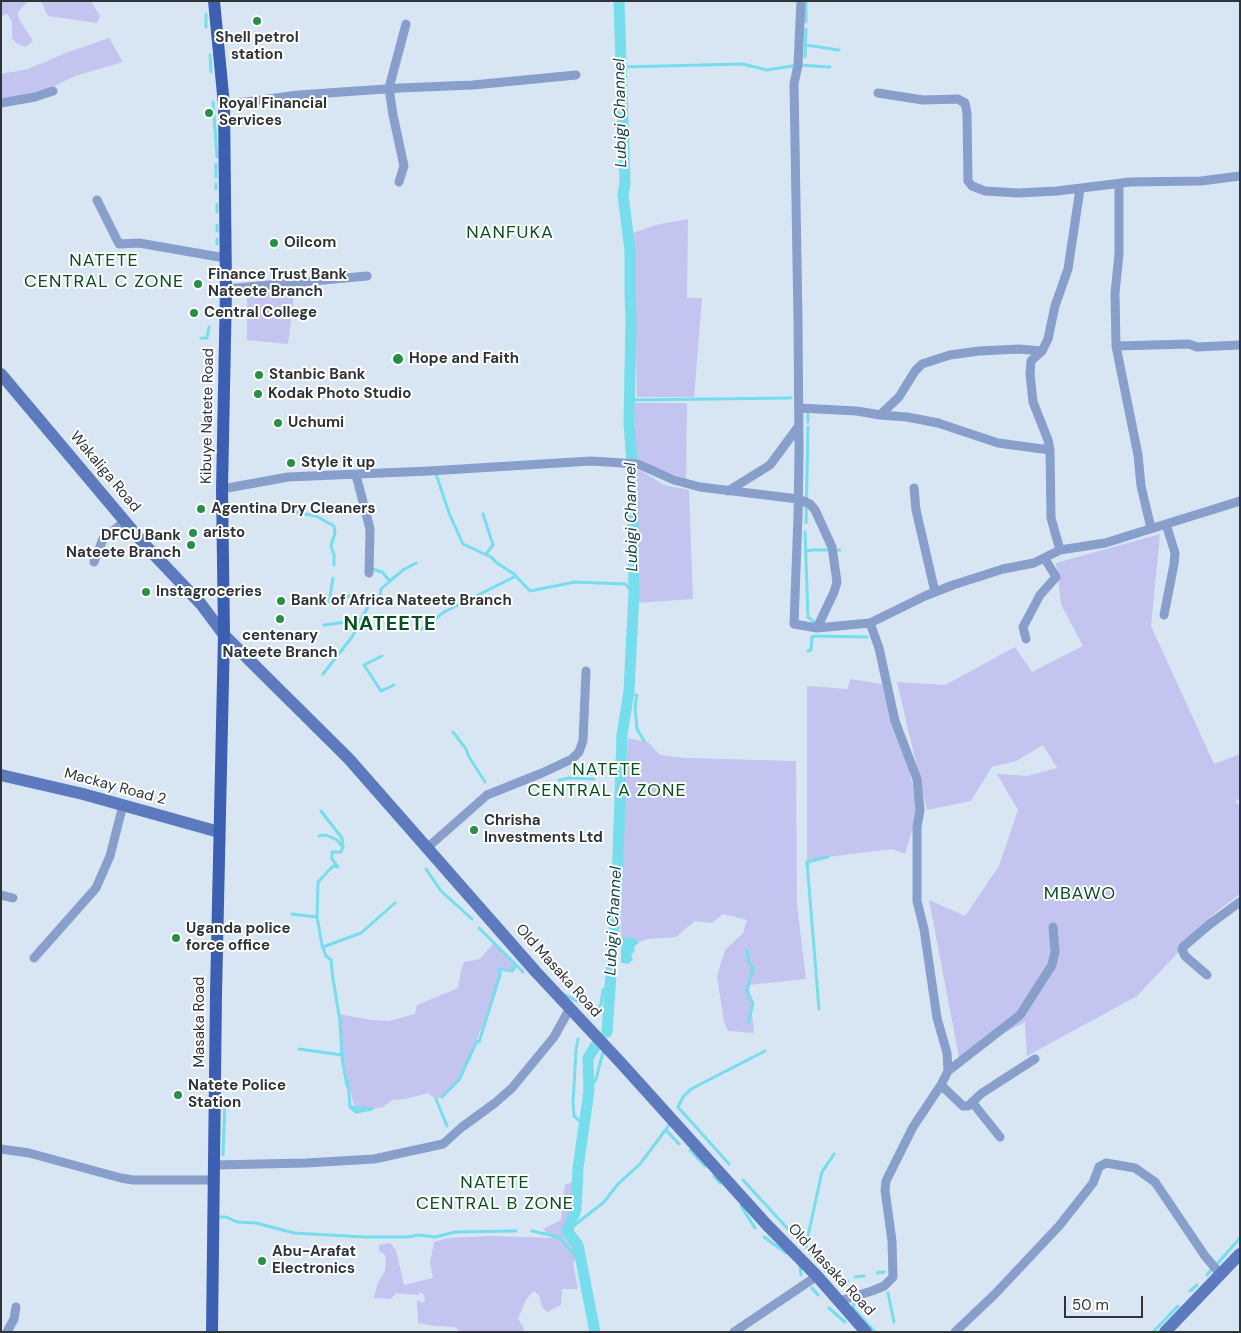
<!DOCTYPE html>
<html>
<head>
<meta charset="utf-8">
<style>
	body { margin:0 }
	#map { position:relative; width:1241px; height:1333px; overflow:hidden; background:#d8e6f4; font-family:"DM Sans",sans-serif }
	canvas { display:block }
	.frame { position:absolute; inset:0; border:2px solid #2f3439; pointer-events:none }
	.scale { position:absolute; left:1064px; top:1296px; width:79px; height:22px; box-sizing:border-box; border:2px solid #2f3439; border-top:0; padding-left:6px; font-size:15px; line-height:18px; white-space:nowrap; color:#2f3439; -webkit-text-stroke:4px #fff; paint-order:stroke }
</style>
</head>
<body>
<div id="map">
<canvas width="1241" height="1333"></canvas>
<div class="frame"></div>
<div class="scale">50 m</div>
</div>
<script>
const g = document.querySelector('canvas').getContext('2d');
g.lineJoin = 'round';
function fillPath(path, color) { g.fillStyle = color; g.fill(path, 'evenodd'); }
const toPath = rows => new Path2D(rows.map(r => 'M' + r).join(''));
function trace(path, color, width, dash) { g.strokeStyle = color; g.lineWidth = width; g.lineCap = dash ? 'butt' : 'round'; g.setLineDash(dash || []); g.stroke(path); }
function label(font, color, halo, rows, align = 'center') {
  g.font = font + ' "DM Sans",sans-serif'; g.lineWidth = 4; g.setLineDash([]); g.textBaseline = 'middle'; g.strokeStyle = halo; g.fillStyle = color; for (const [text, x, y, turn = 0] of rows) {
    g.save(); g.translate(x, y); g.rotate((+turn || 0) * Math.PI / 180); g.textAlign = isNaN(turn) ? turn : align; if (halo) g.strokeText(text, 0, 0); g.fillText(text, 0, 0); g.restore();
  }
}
const green = toPath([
	[4,1,28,1,18,12,19,19,33,41,25,47,16,43,12,38,12,21,7,14,1,16,1,3],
	[41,1,91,1,100,16,97,23,48,16],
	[109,38,123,62,75,76,46,90,29,96,1,98,1,74,28,69,66,53],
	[688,219,687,298,702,298,694,397,637,397,633,233,656,225],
	[247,290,294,294,288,344,247,340],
	[634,403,687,403,686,479,635,460],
	[635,467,664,485,689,490,693,599,636,603],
	[1160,534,1151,626,1214,764,1240,754,1240,798,1235,802,1240,805,1240,894,1216,912,1137,996,1027,1056,1025,1022,959,1057,929,900,965,916,999,866,1018,810,997,774,1027,776,1057,768,1043,745,1016,761,992,767,971,801,927,810,897,682,945,685,1015,647,1032,672,1083,646,1061,604,1056,563],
	[850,679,882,684,893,727,907,760,918,810,905,854,892,849,828,857,807,862,807,686,848,689],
	[628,738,648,742,660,755,684,758,796,761,797,905,806,979,749,985,754,1033,728,1031,724,1022,717,976,725,950,743,933,747,920,723,914,712,923,695,921,676,937,648,939,639,942,634,938,621,937,622,847],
	[494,943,516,966,512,971,500,969,500,975,485,1020,459,1080,442,1097,436,1099,428,1093,405,1099,392,1100,383,1107,356,1112,348,1083,347,1086,342,1058,339,1014,371,1020,389,1021,415,1014,417,1005,458,988,461,971,464,962,480,959],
	[577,1180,576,1210,567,1231,578,1245,579,1253,573,1263,578,1289,562,1289,561,1305,547,1312,542,1307,539,1295,534,1291,527,1298,518,1318,524,1329,523,1332,460,1332,455,1327,436,1326,418,1323,417,1299,421,1303,425,1301,424,1295,420,1292,418,1295,396,1293,391,1299,374,1298,377,1285,385,1271,386,1256,379,1251,379,1245,390,1243,396,1250,404,1285,433,1278,430,1263,434,1242,448,1238,492,1236,552,1238,543,1229,561,1220,565,1185]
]);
const water = toPath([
	[621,937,634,938,639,942,634,947,635,951,631,955,633,960,628,964,621,963]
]);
const stream = toPath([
	[806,1,806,22],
	[206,14,206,27],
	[806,45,839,50],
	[210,55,211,72],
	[805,57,806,29],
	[622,67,743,64,767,70,798,65,830,67],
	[213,102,217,157],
	[216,164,216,177],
	[216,184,216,189],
	[217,204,217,212],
	[217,231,217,225],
	[217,239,217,244],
	[201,338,207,338,209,327],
	[631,400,791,398],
	[808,411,808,422],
	[436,474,449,513,463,544,491,557,497,563,514,574,530,591,575,582,625,584,634,593],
	[295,512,316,516,334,526,335,533,331,546,334,555,334,565],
	[483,514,493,545,486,554],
	[806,523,808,427],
	[805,532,808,617,814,622],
	[806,551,812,550,840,550],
	[371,567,372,569,382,572,390,581],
	[333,578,329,602,338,602,353,594,365,598,380,596,381,589,390,581,403,570,416,563],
	[324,625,361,620],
	[422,629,444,612,516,576],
	[808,651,811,650,812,637,815,636,867,637],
	[382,656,364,665,381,691,394,685],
	[323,674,352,637,373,597],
	[628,696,637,695,635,707,637,729,644,741],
	[453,732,466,749,469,757,485,782],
	[559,780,570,778,594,779],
	[321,811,342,838,343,846],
	[426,869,441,891,472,919],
	[292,914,317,917,322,945,326,956,331,960,333,979,340,1021,342,1058,347,1086,348,1081,350,1107,356,1112,372,1109,350,1107],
	[317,917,318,882,333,866,338,867,332,859,332,852,341,852,343,847,337,840,326,835,319,836],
	[479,928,523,972],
	[323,947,361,933,395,903],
	[747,951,749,963,753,968,747,991,753,1004,748,1023],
	[563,994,597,1011,601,1004,603,990,610,985],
	[819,1009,807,862,828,857],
	[578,1039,576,1050,573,1103,574,1116,583,1124],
	[299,1049,342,1055],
	[589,1091,596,1079,603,1052],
	[442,1097,459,1080,477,1041,479,1042,500,975,500,969,512,971,516,966],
	[436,1099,447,1126],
	[666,1130,679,1144],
	[690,1150,705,1166],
	[223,1155,225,1101],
	[729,1164,678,1107,683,1097,691,1089,765,1051],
	[714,1176,720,1183],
	[743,1180,799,1241,806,1245],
	[741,1206,755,1228],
	[219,1217,226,1217,237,1222,256,1223,294,1233,364,1237,408,1237,419,1235,435,1237,455,1232,516,1231],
	[532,1231,559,1237,580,1261],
	[567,1231,604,1202,618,1184,640,1164,670,1124],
	[764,1237,786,1253],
	[1217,1264,1240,1238],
	[800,1266,801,1275],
	[827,1272,807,1249,806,1245,822,1172,834,1154],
	[877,1273,884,1272],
	[1207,1275,1211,1270],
	[855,1277,864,1276],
	[835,1281,840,1283,848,1281],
	[812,1288,818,1295],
	[1190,1291,1197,1285],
	[888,1293,894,1322],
	[855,1299,853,1308,875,1332],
	[829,1308,845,1322],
	[1153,1332,1178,1306]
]);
const canal = toPath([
	[607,1032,617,887,622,735,629,691,634,593,632,463,629,424,631,317,630,295,630,250,623,195,625,184,619,1],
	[595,1332,578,1245,567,1231,576,1210,578,1168,589,1091,588,1058,596,1045]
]);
const street = toPath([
	[801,1,798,65,794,84,798,319,799,451,798,516,794,624,817,628,870,623,925,596,953,585,1003,569,1034,563,1060,550,1105,543,1240,501],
	[878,93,923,100,958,99,965,103,967,113,968,181,972,186,985,191,1018,193,1057,191,1130,182,1201,181,1240,176],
	[1,103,35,97,53,91],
	[224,105,298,95,400,88,473,85,576,75],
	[399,182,404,166,393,115,389,88,406,24],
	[1119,184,1119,254,1115,293,1116,346,1138,455,1141,486,1151,528],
	[97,200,119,244,139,243,225,258],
	[226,289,367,276],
	[1116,346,1189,344,1197,347,1240,345],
	[799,408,857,411,880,415,907,417,938,423,998,443,1050,450],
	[880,415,899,397,915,371,922,364,950,355,979,351,1019,349,1042,351],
	[356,475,370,529,369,573],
	[914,488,916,510,935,592],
	[222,489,288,477,429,471,591,461,638,464,674,480,700,487,798,499,810,504,815,510,832,547,837,582,834,592,817,628],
	[728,491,770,465,798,427],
	[1060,550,1051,518,1050,450,1048,440,1033,402,1030,374,1031,361,1042,351,1048,339,1055,306,1068,269,1080,189],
	[94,562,103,539,125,521],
	[1164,615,1174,564,1175,553,1166,524],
	[1026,639,1023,627,1040,595,1056,577,1045,559],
	[427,848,487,795,542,773,572,759,579,752,583,741,586,671],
	[1,895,13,898],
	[34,958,96,888,110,856,123,805],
	[1207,975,1185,956,1182,950,1183,947,1210,924,1240,902],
	[948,1071,1020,1015,1052,965,1055,952,1053,927],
	[941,1085,963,1106,968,1106,982,1093,1035,1059],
	[972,1102,1000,1137],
	[1,1149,29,1153,121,1178,133,1180,214,1180],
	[215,1165,306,1163,374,1159,443,1144,462,1127,495,1103,512,1088,554,1037,570,1008],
	[839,1301,872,1291,884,1286,893,1277,892,1241,885,1190,886,1181,913,1127,941,1085,948,1071,947,1053,937,1018,924,929,917,901,917,827,920,810,917,779,895,721,879,648,870,623],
	[7,1332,14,1319,16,1307],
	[734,1332,817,1276],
	[955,1332,995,1294,1059,1226,1093,1183,1099,1167,1106,1163,1135,1168,1155,1182,1205,1256,1221,1275]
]);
const secondary = toPath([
	[1,374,144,544,201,604,224,635,349,759,536,972,621,1063,767,1225,817,1276,866,1332],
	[1,775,83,794,219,832],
	[1165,1332,1240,1254]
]);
const primary = toPath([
	[212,1332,216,993,224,635,222,489,226,289,224,105,214,1]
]);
const markers = [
	[257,21,5,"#279046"],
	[209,113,5,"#279046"],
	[274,243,5,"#279046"],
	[198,284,5,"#279046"],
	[194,313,5,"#279046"],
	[398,359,6,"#279046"],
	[259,375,5,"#279046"],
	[258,394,5,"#279046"],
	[278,423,5,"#279046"],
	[291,463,5,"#279046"],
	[201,509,5,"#279046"],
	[193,533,5,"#279046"],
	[191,545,5,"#279046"],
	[146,592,5,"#279046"],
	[281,601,5,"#279046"],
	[280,619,5,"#279046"],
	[474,830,5,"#279046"],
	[176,938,5,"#279046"],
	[178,1095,5,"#279046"],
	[262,1261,5,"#279046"]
];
const poiNames = [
	["Shell petrol",257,38,"center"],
	["station",257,55,"center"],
	["Royal Financial",219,104],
	["Services",219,121],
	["Oilcom",284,243],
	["Finance Trust Bank",208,275],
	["Nateete Branch",208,292],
	["Central College",204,313],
	["Hope and Faith",409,359],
	["Stanbic Bank",269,375],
	["Kodak Photo Studio",268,394],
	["Uchumi",288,423],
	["Style it up",301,463],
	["Agentina Dry Cleaners",211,509],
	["aristo",203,533],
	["DFCU Bank",181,536,"right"],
	["Nateete Branch",181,553,"right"],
	["Instagroceries",156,592],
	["Bank of Africa Nateete Branch",291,601],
	["centenary",280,636,"center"],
	["Nateete Branch",280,653,"center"],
	["Chrisha",484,821],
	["Investments Ltd",484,838],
	["Uganda police",186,929],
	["force office",186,946],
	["Natete Police",188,1086],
	["Station",188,1103],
	["Abu-Arafat",272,1252],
	["Electronics",272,1269]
];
const streetNames = [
	["Kibuye Natete Road",208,416,-89],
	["Wakaliga Road",105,472,50],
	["Mackay Road 2",115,787,15],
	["Old Masaka Road",558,971,48],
	["Masaka Road",200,1022,-90],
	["Old Masaka Road",831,1270,47]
];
const waterNames = [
	["Lubigi Channel",621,113,-91],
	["Lubigi Channel",632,517,-91],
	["Lubigi Channel",614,921,-87]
];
const quarterNames = [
	["NANFUKA",510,233],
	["NATETE",104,261],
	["CENTRAL C ZONE",104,282],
	["NATETE",607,770],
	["CENTRAL A ZONE",607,791],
	["MBAWO",1080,894],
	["NATETE",495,1183],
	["CENTRAL B ZONE",495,1204]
];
const districtNames = [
	["NATEETE",390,625]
];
fillPath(green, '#c3c4ef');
fillPath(water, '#75ddeb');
trace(stream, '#75ddeb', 3);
trace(canal, '#75ddeb', 11);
trace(street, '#889ecb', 9);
trace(secondary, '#5c7abd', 12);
trace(primary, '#3d5fb1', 12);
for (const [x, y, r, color] of markers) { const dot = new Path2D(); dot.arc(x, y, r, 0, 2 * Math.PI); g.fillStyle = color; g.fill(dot); trace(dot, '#fff', 2); }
label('bold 15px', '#2f3439', '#fff', poiNames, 'left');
label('15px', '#2f3439', '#fff', streetNames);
label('italic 16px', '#15454b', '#fff', waterNames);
g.letterSpacing = '1px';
label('18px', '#084f21', '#fff', quarterNames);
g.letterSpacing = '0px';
g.letterSpacing = '1px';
label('bold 20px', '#084f21', '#fff', districtNames);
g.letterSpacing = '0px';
</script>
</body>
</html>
